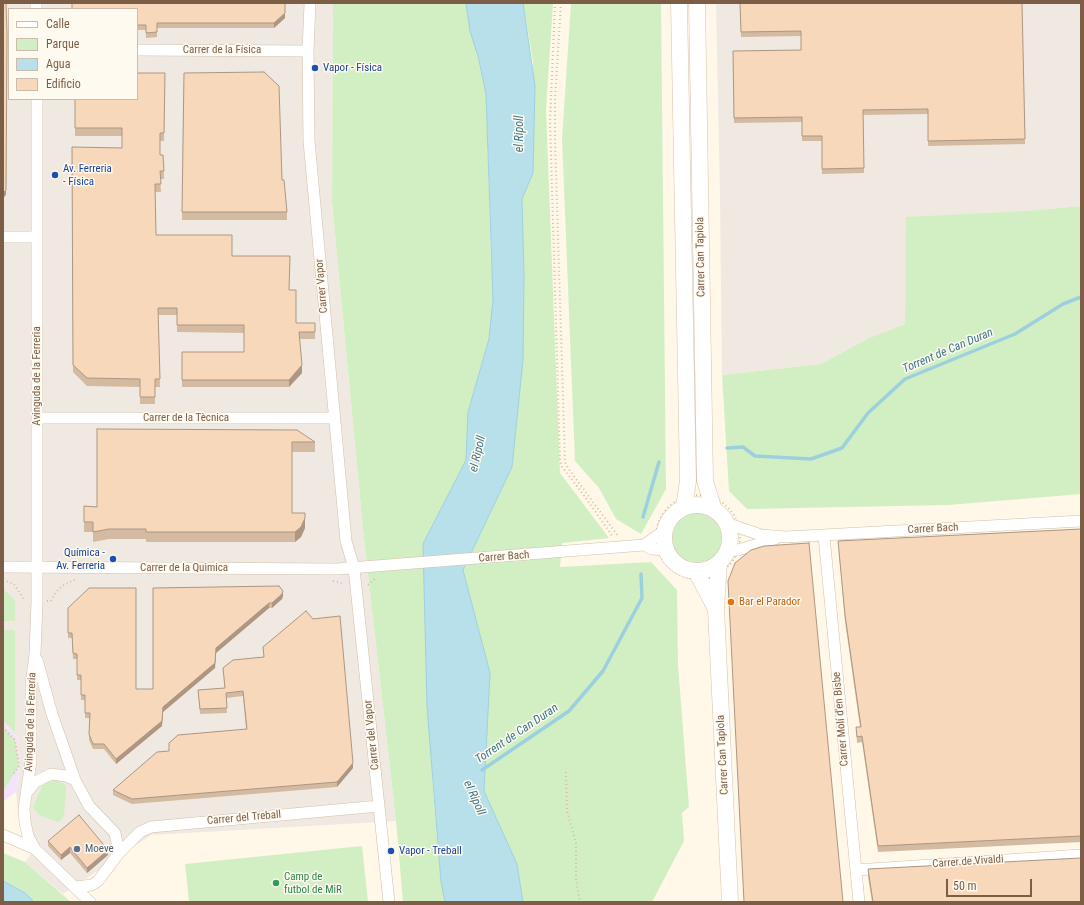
<!DOCTYPE html>
<html>
<head>
<meta charset="utf-8">
<style>
	body { margin:0 }
	#map { position:relative; width:1084px; height:905px; overflow:hidden; background:#fff7e7; font-family:"Roboto Condensed",sans-serif }
	canvas { display:block }
	.frame { position:absolute; inset:0; border:4px solid #7c5e47; pointer-events:none }
	.legend { position:absolute; left:8px; top:8px; width:130px; height:92px; box-sizing:border-box; background:#fffaf0; border:1px solid #cbbcac; margin:0; padding:5px 7px; list-style:none; font-size:12px; color:#7c5e47 }
	.legend li { display:flex; align-items:center; gap:8px; height:20px }
	.legend b { width:20px; border:1px solid #cbbcac }
	.scale { position:absolute; left:946px; top:879px; width:86px; height:18px; box-sizing:border-box; border:2px solid #7c5e47; border-top:0; padding-left:5px; font-size:12px; line-height:14px; white-space:nowrap; color:#7c5e47; -webkit-text-stroke:3px #fffaf0; paint-order:stroke }
</style>
</head>
<body>
<div id="map">
<canvas width="1084" height="905"></canvas>
<div class="frame"></div>
<ul class="legend">
<li><b style="height:5px;background:#fff"></b>Calle</li>
<li><b style="height:11px;background:#d2efc3"></b>Parque</li>
<li><b style="height:11px;background:#b8e0eb"></b>Agua</li>
<li><b style="height:11px;background:#f7d8bb"></b>Edificio</li>
</ul>
<div class="scale">50 m</div>
</div>
<script>
const g = document.querySelector('canvas').getContext('2d');
g.lineJoin = 'round';
function fillPath(path, color) { g.fillStyle = color; g.fill(path, 'evenodd'); }
const toPath = rows => new Path2D(rows.map(r => 'M' + r).join(''));
function trace(path, color, width, dash) { g.strokeStyle = color; g.lineWidth = width; g.lineCap = dash ? 'butt' : 'round'; g.setLineDash(dash || []); g.stroke(path); }
function label(font, color, halo, rows, align = 'center') {
  g.font = font + ' "Roboto Condensed",sans-serif'; g.lineWidth = 3; g.setLineDash([]); g.textBaseline = 'middle'; g.strokeStyle = halo; g.fillStyle = color; for (const [text, x, y, turn = 0] of rows) {
    g.save(); g.translate(x, y); g.rotate((+turn || 0) * Math.PI / 180); g.textAlign = isNaN(turn) ? turn : align; if (halo) g.strokeText(text, 0, 0); g.fillText(text, 0, 0); g.restore();
  }
}
const industrial = toPath([
	[3,3,333,3,332,202,363,529,396,821,151,835,63,894,25,862,35,849,18,812,16,792,20,768,17,737,3,722],
	[9,9,137,9,137,99,9,99],
	[716,3,1081,3,1081,206,1027,211,906,280,905,324,869,338,821,364,722,375,720,197]
]);
const education = toPath([
	[3,722,17,737,20,768,16,792,3,802]
]);
const green = toPath([
	[333,3,466,3,486,94,491,263,494,288,491,326,489,339,468,412,466,460,423,545,433,790,441,882,445,902,403,902,396,821,363,529,332,202],
	[523,3,553,3,546,110,560,473,609,538,562,543,560,567,651,562,677,590,678,665,689,807,682,813,684,841,652,902,523,902,517,864,484,791,490,673,463,570,512,467,523,360,524,276,522,199,533,173,533,61],
	[571,3,661,3,666,489,641,534,616,519,599,488,575,461,562,139],
	[1081,206,1081,494,948,505,747,509,729,491,722,375,821,364,869,338,905,324,906,217,1027,211],
	'670 538a27 27 0 1 1 54 0a27 27 0 1 1-54 0Z',
	[3,589,15,600,15,621,3,621],
	[3,630,15,630,15,733,3,720],
	[3,727,15,740,19,766,3,791],
	[56,780,64,784,66,787,64,816,60,821,58,822,39,815,33,807,42,786,49,781],
	[362,846,368,902,189,902,185,864],
	[3,853,25,862,71,902,34,902,25,893,3,881]
]);
const water = toPath([
	[466,3,523,3,535,86,533,173,522,199,524,276,523,360,512,467,463,570,490,673,484,791,517,864,523,902,445,902,441,882,427,706,423,544,466,460,468,412,489,339,493,300,486,94,478,56,470,31,466,3],
	[3,881,25,893,34,902,4,902,3,881]
]);
const stream = toPath([
	[727,448,743,447,755,456,811,459,842,448,868,413,905,379,1015,334,1063,304,1081,297],
	[643,517,659,462],
	[482,770,569,711,603,671,642,598,641,574]
]);
const path = toPath([
	[555,3,550,121,560,461,562,467,583,494,613,537],
	[561,3,555,99,555,139,565,462,568,468,618,536],
	'656 537a42 42 0 1 1 84 0a42 42 0 1 1-84 0Z',
	[3,580,14,584,25,601],
	[333,581,344,584],
	[368,585,376,578],
	[47,601,51,601,56,592,62,586,76,579],
	[3,727,15,740,19,766,13,775],
	[566,772,567,811,576,843,576,880,580,902]
]);
const street = toPath([
	[36,3,36,9],
	[310,3,308,51,309,141,346,541,354,568,389,902],
	[137,50,308,51],
	[37,99,37,602,35,654,31,685,31,761,24,809,25,822,28,836,35,849,90,902],
	[3,237,36,237],
	[38,418,334,418],
	[726,523,761,535,786,537,1081,521],
	[824,536,859,902],
	[644,545,664,531],
	[727,551,738,550,775,539],
	[3,567,337,569,644,545,652,549,665,550],
	[37,660,52,714,75,780,89,806,115,833,119,853],
	[28,791,35,782,51,774,66,776,75,780],
	[3,835,35,849],
	[856,870,1081,855],
	[76,887,92,885,98,881,119,853,140,832,151,827,379,806]
]);
const secondary = toPath([
	[679,3,688,481,684,507],
	[697,3,705,481,714,510],
	'664 538a33 33 0 1 1 66 0a33 33 0 1 1-66 0Z',
	[719,563,716,609,730,902],
	[696,571,715,607]
]);
const wall = toPath([
	[72,3,285,3,285,18,274,28,157,28,157,37,146,38,146,30,137,30,137,9,72,9],
	[740,3,1022,3,1025,144,928,146,928,114,863,115,864,173,822,174,822,141,802,141,802,122,734,123,733,51,801,50,801,36,741,37],
	[165,73,164,141,160,141,160,155,163,155,164,179,160,179,161,192,155,192,156,235,232,256,290,290,296,323,315,332,315,339,299,339,302,373,289,387,182,387,182,352,244,352,244,333,177,332,177,315,158,315,160,387,155,387,155,404,140,404,140,387,87,386,73,372,72,147,122,148,122,136,75,136,75,99],
	[184,73,282,180,287,212,287,220,182,220],
	[97,429,315,442,315,452,292,452,292,513,305,513,305,528,301,537,295,542,146,542,146,539,109,539,93,542,93,532,84,532,84,506,97,507],
	[1081,529,1081,842,878,852,862,742,857,743,856,727,860,727,845,621,838,541],
	[153,588,283,596,282,599,272,608,269,608,216,653,215,668,163,712,162,726,116,764,104,749,93,749,89,740,89,718,85,718,85,700,81,700,81,680,77,680,77,659,73,659,72,638,68,638,68,608,136,689,153,689],
	[263,647,353,768,337,787,132,804,113,795,113,790,169,751,169,743,246,729,243,696,226,698,227,713,200,714,198,690,225,688,223,668,264,657],
	[48,841,108,855,87,873,70,853,61,860,48,846],
	[868,869,1081,902,872,902,868,877]
]);
const shadedWall = toPath([
	[285,13,285,18,274,28,274,23],
	[7,34,6,195,3,198,3,193],
	[302,365,302,373,289,387,289,380],
	[305,518,305,528,301,537,295,542,295,532],
	[283,591,283,596,282,599,272,608,272,603],
	[269,603,269,608,216,653,215,668,163,712,162,726,116,764,116,759,216,648],
	[353,763,353,768,337,787,337,782],
	[70,847,70,853,61,860,61,855],
	[108,850,108,855,87,873,87,868]
]);
const building = toPath([
	[3,3,6,3,7,34,6,190,3,193,3,3],
	[72,3,285,3,285,13,274,23,157,23,157,32,146,33,146,25,137,25,137,9,73,9,72,8,72,3],
	[740,3,1022,3,1025,139,928,141,928,109,863,110,864,168,822,169,822,136,802,136,802,117,734,118,733,51,801,50,801,31,741,32,740,3],
	[264,72,279,86,282,180,284,180,287,212,182,212,184,73,264,72],
	[137,73,165,73,164,133,160,133,160,155,163,155,164,171,160,171,161,184,155,184,156,235,232,235,232,256,290,256,289,290,296,290,296,323,315,323,315,332,299,332,302,365,289,380,182,380,182,352,244,352,244,325,177,325,177,308,158,308,160,379,155,379,155,397,140,397,140,379,87,378,73,365,72,147,122,148,122,128,75,128,75,99,137,99,137,73],
	[97,429,297,430,315,442,292,442,292,513,305,513,305,518,301,527,295,532,146,532,146,529,109,529,93,532,93,522,84,522,84,506,97,507,97,429],
	[1081,529,1081,836,878,846,862,736,857,737,856,727,861,727,845,615,838,541,1081,529],
	[809,543,843,902,744,902,728,581,735,563,751,550,764,546,809,543],
	[279,586,283,591,282,594,272,603,269,603,216,648,215,663,163,707,162,721,116,759,104,744,93,744,89,734,90,713,85,713,85,695,81,695,81,675,77,675,77,654,73,653,72,633,68,633,68,608,89,588,136,588,136,689,153,689,153,588,279,586],
	[306,611,313,619,340,616,353,763,337,782,132,799,113,790,157,752,169,751,169,743,178,735,247,729,243,691,226,693,227,708,200,709,198,690,225,688,223,668,233,660,264,657,263,647,306,611],
	[79,815,108,850,87,868,70,847,61,855,48,841,79,815],
	[1081,858,1081,902,873,902,868,869,1081,858]
]);
const markers = [
	[315,68,4,"#1a4fb4"],
	[55,175,4,"#1a4fb4"],
	[113,559,4,"#1a4fb4"],
	[731,602,4,"#e8710a"],
	[77,849,4,"#5c6f8a"],
	[391,851,4,"#1a4fb4"],
	[276,883,4,"#2e9e5b"]
];
const streetNames = [
	["Carrer de la Física",222,50],
	["Carrer Can Tapiola",701,257,-91],
	["Carrer Vapor",322,286,-95],
	["Avinguda de la Ferreria",37,376,-90],
	["Carrer de la Tècnica",186,418],
	["Carrer Bach",933,529,-3],
	["Carrer Bach",504,557,-4],
	["Carrer de la Quimica",184,568],
	["Carrer Molí d'en Bisbe",841,719,-95],
	["Avinguda de la Ferreria",31,722,-88],
	["Carrer del Vapor",372,735,-96],
	["Carrer Can Tapiola",723,755,-93],
	["Carrer del Treball",244,818,-5],
	["Carrer de Vivaldi",968,862,-4]
];
const transitNames = [
	["Vapor - Física",323,68],
	["Av. Ferreria",63,169],
	["- Física",63,182],
	["Química -",105,553,"right"],
	["Av. Ferreria",105,566,"right"],
	["Vapor - Treball",399,851]
];
const foodNames = [
	["Bar el Parador",739,602]
];
const serviceNames = [
	["Moeve",85,849]
];
const leisureNames = [
	["Camp de",284,877],
	["futbol de MiR",284,890]
];
const waterNames = [
	["el Ripoll",520,134,-90],
	["Torrent de Can Duran",948,351,-23],
	["el Ripoll",478,454,-77],
	["Torrent de Can Duran",517,734,-34],
	["el Ripoll",474,798,66]
];
fillPath(industrial, '#efe9e1');
fillPath(education, '#f4e3fb');
fillPath(green, '#d2efc3');
fillPath(water, '#b8e0eb');
trace(water, '#9dd0de', 1);
trace(stream, '#9dd0de', 3.5);
trace(street, '#d3bfab', 12);
trace(secondary, '#d9c2aa', 17);
trace(path, '#ddbb9d', 2, [1, 3]);
trace(street, '#fff', 11);
trace(secondary, '#fff', 16);
fillPath(wall, '#d4baa1');
fillPath(shadedWall, '#ad9783');
fillPath(building, '#f7d8bb');
trace(building, '#ad9783', 1);
for (const [x, y, r, color] of markers) { const dot = new Path2D(); dot.arc(x, y, r, 0, 2 * Math.PI); g.fillStyle = color; g.fill(dot); trace(dot, '#fffaf0', 1.5); }
label('11px', '#7c5e47', '#fffaf0', streetNames);
label('11px', '#164399', '#fffaf0', transitNames, 'left');
label('11px', '#c56008', '#fffaf0', foodNames, 'left');
label('11px', '#4e5e75', '#fffaf0', serviceNames, 'left');
label('11px', '#27864d', '#fffaf0', leisureNames, 'left');
label('italic 12px', '#3b778b', '#fffaf0', waterNames);
</script>
</body>
</html>
